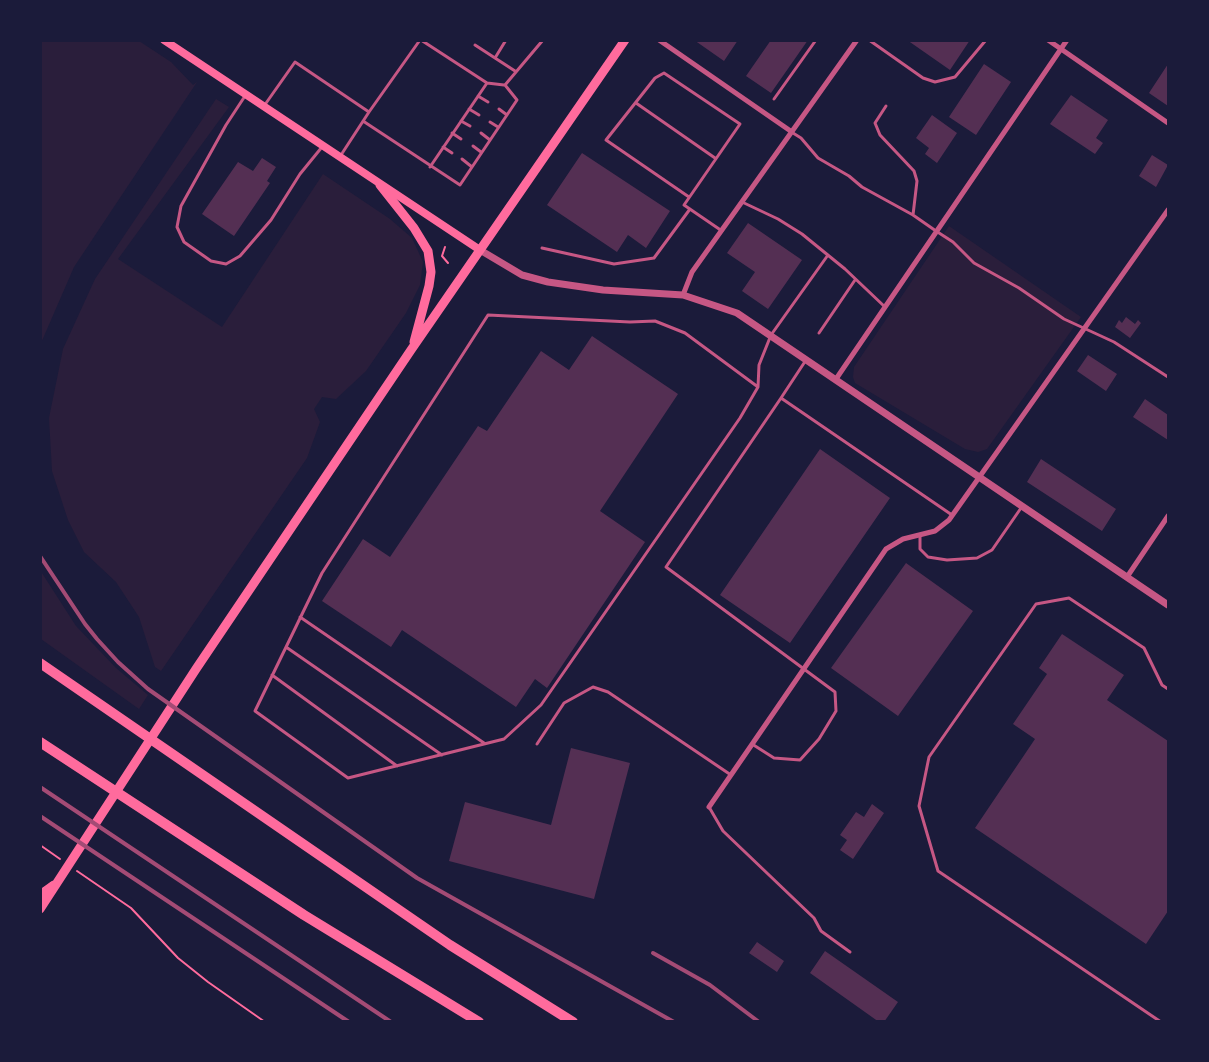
<!DOCTYPE html>
<html>
<head>
<meta charset="utf-8">
<style>
	body { margin:0 }
	#map { position:relative; width:1209px; height:1062px; overflow:hidden; background:#1b1b3a; font-family:"Roboto Condensed",sans-serif }
	canvas { display:block }
	.frame { position:absolute; inset:0; border:42px solid #1b1b3a; pointer-events:none }
</style>
</head>
<body>
<div id="map">
<canvas width="1209" height="1062"></canvas>
<div class="frame"></div>
</div>
<script>
const g = document.querySelector('canvas').getContext('2d');
g.lineJoin = 'round';
function fillPath(path, color) { g.fillStyle = color; g.fill(path, 'evenodd'); }
const toPath = rows => new Path2D(rows.map(r => 'M' + r).join(''));
function trace(path, color, width, dash) { g.strokeStyle = color; g.lineWidth = width; g.lineCap = dash ? 'butt' : 'round'; g.setLineDash(dash || []); g.stroke(path); }
const green = toPath([
	[40,41,139,41,171,62,193,85,197,82,74,267,41,343],
	[216,99,229,107,118,259,222,327,323,174,390,219,412,238,423,262,420,285,406,313,366,371,336,399,322,397,314,409,320,422,307,458,161,671,155,667,139,617,116,582,84,552,68,520,52,471,49,418,63,349,95,279],
	[949,226,1081,317,987,449,978,452,965,449,855,383,853,377,854,367],
	[40,570,76,626,116,668,148,695,139,709,41,639]
]);
const building = toPath([
	[694,40,738,40,724,61],
	[771,40,808,40,771,93,746,76],
	[907,40,970,40,950,70],
	[984,64,1011,82,976,135,949,117],
	[1168,64,1168,106,1149,93],
	[1071,95,1108,120,1096,138,1103,143,1095,154,1050,124],
	[932,115,957,133,937,163,925,154,929,148,916,138],
	[582,153,670,211,646,248,628,235,617,252,547,205],
	[1152,155,1168,165,1156,187,1139,176],
	[262,158,276,167,267,181,270,183,234,236,202,214,238,162,253,171],
	[748,223,802,260,768,309,742,291,755,272,727,253],
	[1126,317,1135,324,1138,320,1141,323,1130,338,1115,327,1119,320,1122,323],
	[592,336,678,394,600,511,645,542,547,688,535,679,516,707,402,630,391,647,322,601,363,539,390,557,478,426,487,431,541,351,569,370],
	[1088,355,1117,374,1106,391,1077,371],
	[1145,399,1168,415,1168,440,1133,417],
	[820,449,890,498,790,643,720,595],
	[1041,459,1116,509,1102,531,1027,482],
	[906,563,973,611,898,716,831,668],
	[1062,634,1124,675,1107,700,1168,741,1168,911,1146,944,975,828,1035,739,1013,724,1047,674,1039,668],
	[571,748,630,763,594,899,449,861,465,802,551,825],
	[872,804,884,813,853,859,840,850,847,840,840,835,856,812,864,817],
	[757,942,784,961,777,972,749,953],
	[825,951,898,1002,884,1022,879,1022,810,973]
]);
const path = toPath([
	[445,247,442,256,448,263],
	[40,845,60,859],
	[77,871,131,908,178,958,208,982,265,1022]
]);
const service = toPath([
	[421,40,487,83],
	[869,40,923,78,935,82,955,77,986,40],
	[475,45,515,71],
	[495,58,506,40],
	[245,96,226,125,181,206,177,227,184,242,211,261,226,264,240,256,271,220,300,174,322,147],
	[478,96,488,102],
	[774,99,816,40],
	[636,103,715,158],
	[264,106,295,62,369,112,341,155],
	[886,106,875,123,880,135,914,171,917,181,913,215],
	[469,109,479,115],
	[499,109,507,115],
	[369,112,420,40],
	[363,121,460,185,517,100,505,85,543,40],
	[461,121,470,126],
	[490,122,498,127],
	[452,133,461,139],
	[481,133,490,140],
	[793,133,801,138,818,158,849,176,862,187,913,215,936,231,953,242,974,263,1019,288,1064,319,1114,342,1168,377],
	[473,146,481,152],
	[443,147,452,153],
	[462,159,472,167],
	[430,167,487,83,504,85],
	[689,197,606,140,655,78,664,73,740,124,684,205,722,231],
	[742,202,778,219,802,234,845,269,885,307],
	[542,248,614,264,654,258,690,209],
	[819,333,855,280],
	[806,360,781,398,952,515],
	[758,387,740,418,541,705,504,739,348,778,255,711,322,573,488,315,630,322,655,321,685,333,758,387,759,365,771,335,828,255],
	[920,535,920,549,928,557,947,560,977,558,992,550,1021,508],
	[300,617,484,743],
	[286,647,442,755],
	[272,675,397,766],
	[537,744,564,703,593,687,608,692,731,775],
	[752,744,774,758,800,760,819,739,836,711,835,692,666,567,781,398],
	[709,807,723,831,814,918,821,931,850,952],
	[1161,1022,938,871,919,806,929,757,1036,604,1069,598,1144,648,1162,685,1168,689]
]);
const minor = toPath([
	[659,40,792,132],
	[1048,40,1168,123],
	[683,295,692,272,857,40],
	[836,379,1067,40],
	[1127,577,1168,516],
	[709,807,886,549,903,539,935,531,949,520,1168,210]
]);
const tertiary = toPath([
	[480,250,522,275,548,282,603,290,683,295,737,313,1168,605]
]);
const secondary = toPath([
	[164,40,480,250]
]);
const primary = toPath([
	[380,185,414,228,428,251,431,272,429,286,414,342],
	[40,895,54,885],
	[40,909,196,669,411,350,625,40]
]);
const motorway = toPath([
	[40,663,450,945,573,1022],
	[40,742,304,915,479,1022]
]);
const rail = toPath([
	[40,556,85,624,97,639,118,662,148,689,417,878,674,1022],
	[40,787,391,1022],
	[40,816,349,1022],
	[653,953,710,985,759,1022]
]);
fillPath(green, '#2a1e3b');
fillPath(building, '#542f53');
trace(path, '#ff6b9d', 2);
trace(service, '#c65784', 3);
trace(minor, '#c65784', 5);
trace(tertiary, '#c65784', 7);
trace(secondary, '#ff6b9d', 8);
trace(primary, '#ff6b9d', 9);
trace(motorway, '#ff6b9d', 10);
trace(rail, '#a44b75', 4);
</script>
</body>
</html>
